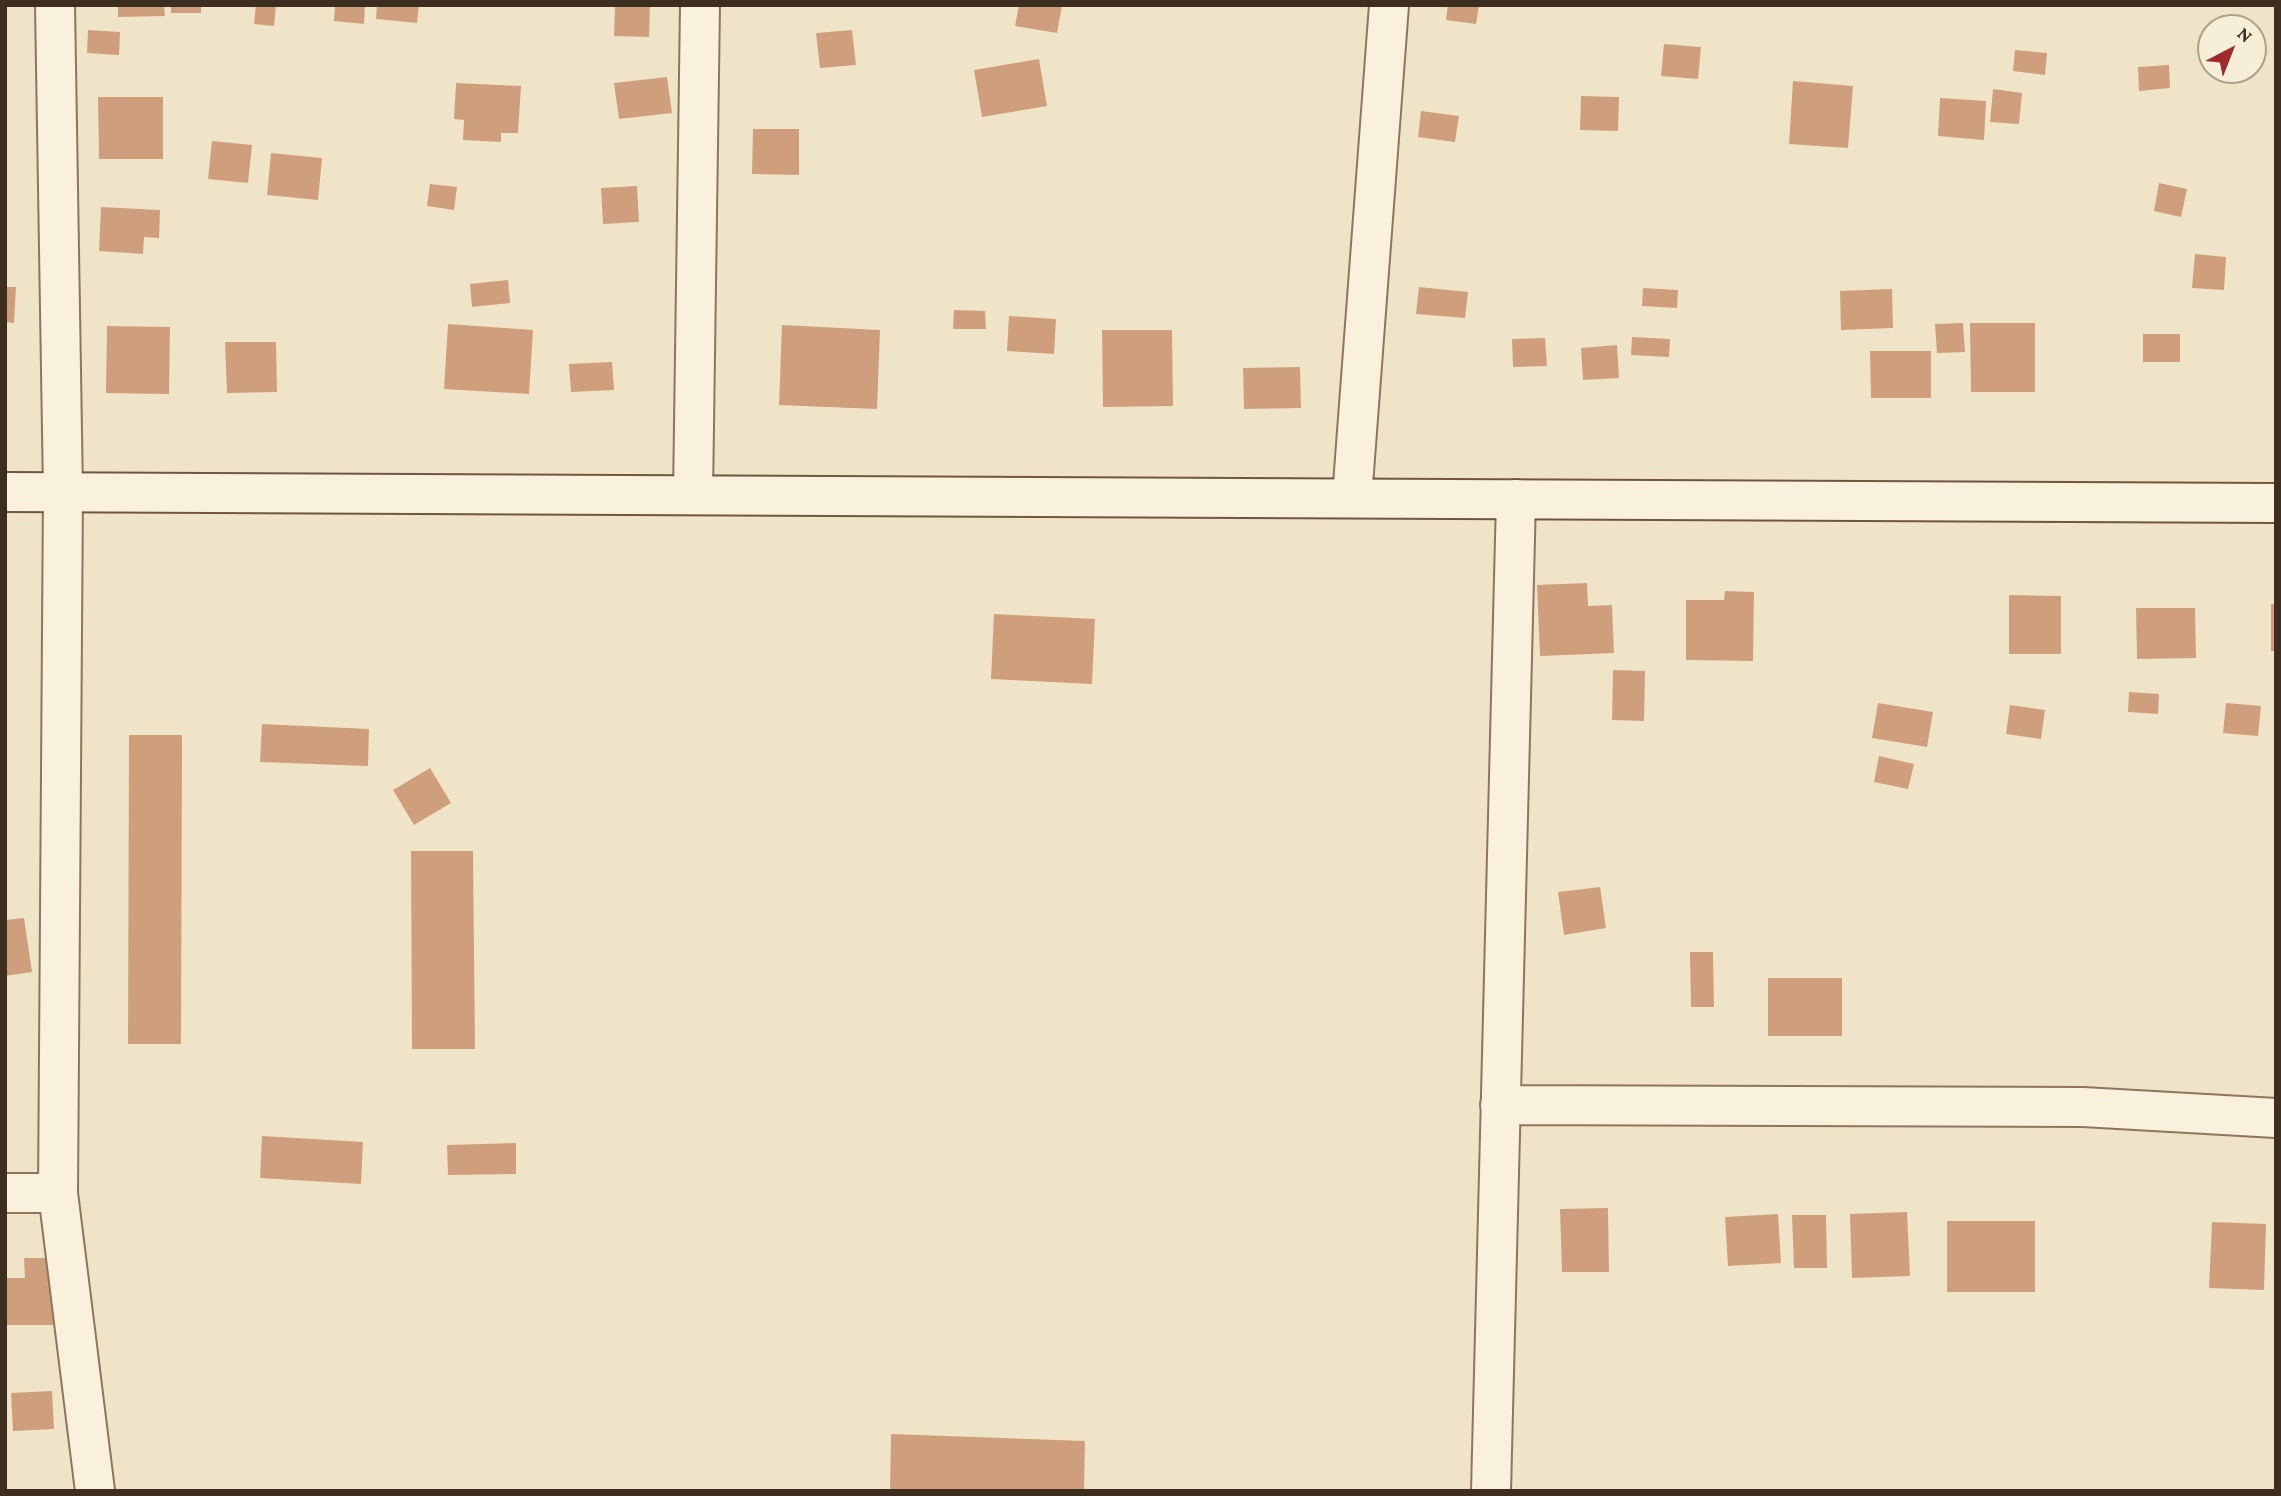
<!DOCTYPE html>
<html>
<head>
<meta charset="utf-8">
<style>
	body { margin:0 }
	#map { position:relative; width:2281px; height:1496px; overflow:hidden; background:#f0e4c8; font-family:"Crimson Pro",serif }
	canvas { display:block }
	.frame { position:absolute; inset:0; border:7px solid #3d2e20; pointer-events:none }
	.north { position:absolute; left:2197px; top:14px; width:70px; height:70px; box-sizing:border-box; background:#f7eed8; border:2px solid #ada18e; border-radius:50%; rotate:42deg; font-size:19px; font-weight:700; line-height:28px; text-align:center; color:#3d2e20 }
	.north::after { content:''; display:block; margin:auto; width:24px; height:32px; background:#9e2a2b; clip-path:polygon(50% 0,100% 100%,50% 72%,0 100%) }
</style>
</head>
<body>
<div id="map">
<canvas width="2281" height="1496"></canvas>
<div class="frame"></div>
<div class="north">N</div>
</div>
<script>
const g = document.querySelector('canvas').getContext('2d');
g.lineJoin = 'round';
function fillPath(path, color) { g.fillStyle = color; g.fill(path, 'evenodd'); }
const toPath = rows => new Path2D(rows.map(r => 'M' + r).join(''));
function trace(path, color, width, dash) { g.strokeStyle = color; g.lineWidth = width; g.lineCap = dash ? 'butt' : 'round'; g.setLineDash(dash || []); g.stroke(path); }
const building = toPath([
	[118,5,164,5,165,16,118,17],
	[171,5,201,5,201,13,171,13],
	[256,5,276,5,274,26,254,24],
	[335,5,365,5,364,24,334,21],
	[377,5,419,5,417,23,376,19],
	[615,5,650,5,649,37,614,36],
	[1019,5,1062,5,1057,33,1015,26],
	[1448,5,1479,5,1476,24,1446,20],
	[88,30,120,32,119,55,87,53],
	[852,30,856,65,820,68,816,33],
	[1664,44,1701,47,1698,79,1661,76],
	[2015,50,2047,53,2045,75,2013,71],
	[1039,59,1047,106,982,117,974,70],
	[2169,65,2170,88,2139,91,2138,67],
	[667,77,672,113,619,119,614,83],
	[1793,81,1853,86,1848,148,1789,144],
	[456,83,521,86,518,133,501,133,501,142,463,140,464,120,454,119],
	[1993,89,2022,93,2019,124,1990,122],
	[1581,96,1619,97,1618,131,1580,130],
	[98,97,163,97,163,159,99,159],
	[1940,98,1986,101,1984,140,1938,136],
	[1421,111,1459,116,1455,142,1418,137],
	[753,129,799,129,799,175,752,174],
	[212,141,252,145,248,183,208,179],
	[271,153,322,158,318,200,267,195],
	[2159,183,2187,189,2181,217,2154,211],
	[430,184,457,187,454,210,427,206],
	[637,186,639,222,603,224,601,188],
	[101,207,160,210,159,238,144,237,143,254,99,251],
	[2195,254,2226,257,2224,290,2192,288],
	[508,280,510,303,472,307,470,284],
	[5,287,16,287,14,323,5,322],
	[1419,287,1468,292,1465,318,1416,314],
	[1643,288,1678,290,1677,308,1642,306],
	[1892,289,1893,328,1841,330,1840,291],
	[954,310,985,311,986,329,953,329],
	[1009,316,1056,319,1054,354,1007,351],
	[1963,323,1965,352,1937,353,1935,324],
	[1970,323,2035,323,2035,392,1971,392],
	[448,324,533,330,529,394,444,389],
	[782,325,880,330,877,409,779,405],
	[107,326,170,327,169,394,106,393],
	[1102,330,1172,330,1173,406,1103,407],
	[2143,334,2180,334,2180,362,2143,362],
	[1632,337,1670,339,1669,357,1631,355],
	[1545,338,1547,366,1513,367,1512,339],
	[225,342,276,342,277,392,227,393],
	[1617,345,1619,378,1583,380,1581,348],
	[1870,351,1931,351,1931,398,1871,398],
	[612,362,614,390,571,392,569,364],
	[1300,367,1301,408,1244,409,1243,368],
	[1587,583,1588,606,1612,605,1614,653,1540,656,1537,585],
	[1725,591,1754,592,1753,661,1686,660,1686,600,1724,600],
	[2009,595,2061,596,2061,654,2009,654],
	[2271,604,2276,604,2276,651,2271,651],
	[2136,608,2195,608,2196,658,2137,659],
	[994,614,1095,619,1092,684,991,679],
	[1613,670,1645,671,1644,721,1612,720],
	[2129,692,2159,694,2158,714,2128,712],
	[1878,703,1933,712,1927,747,1872,738],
	[2226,703,2261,706,2258,736,2223,733],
	[2010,705,2045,710,2041,739,2006,734],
	[262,724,369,729,368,766,260,762],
	[129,735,182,735,181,1044,128,1044],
	[1879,756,1914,764,1908,789,1874,782],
	[430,768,451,803,414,825,393,790],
	[411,851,473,851,475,1049,412,1049],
	[1600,887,1606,928,1564,935,1558,892],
	[24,918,32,972,5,976,5,920],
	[1690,952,1713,952,1714,1007,1691,1007],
	[1768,978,1842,978,1842,1036,1768,1036],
	[262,1136,363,1142,361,1184,260,1178],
	[516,1143,516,1174,448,1175,447,1145],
	[1608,1208,1609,1272,1562,1272,1560,1209],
	[1907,1212,1910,1276,1852,1278,1850,1214],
	[1778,1214,1781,1263,1728,1266,1725,1217],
	[1792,1215,1826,1215,1827,1268,1794,1268],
	[1947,1221,2035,1221,2035,1292,1947,1292],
	[2212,1222,2266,1224,2264,1290,2209,1288],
	[24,1258,54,1258,59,1325,5,1325,5,1278,25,1278],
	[52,1391,54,1429,13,1431,11,1393],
	[891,1434,1085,1441,1084,1491,890,1491]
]);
const minor = toPath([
	[55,5,63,492,58,1193,95,1491],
	[693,495,700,5],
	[1352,498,1389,5],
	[1500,1105,2083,1107,2276,1118],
	[5,1193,58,1193],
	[1491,1491,1516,499]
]);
const secondary = toPath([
	[5,492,2276,503]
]);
fillPath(building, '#cf9f7d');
trace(minor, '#8d765c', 42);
trace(secondary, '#6f573f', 42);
trace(minor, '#faf1dc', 38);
trace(secondary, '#faf1dc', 38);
</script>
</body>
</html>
